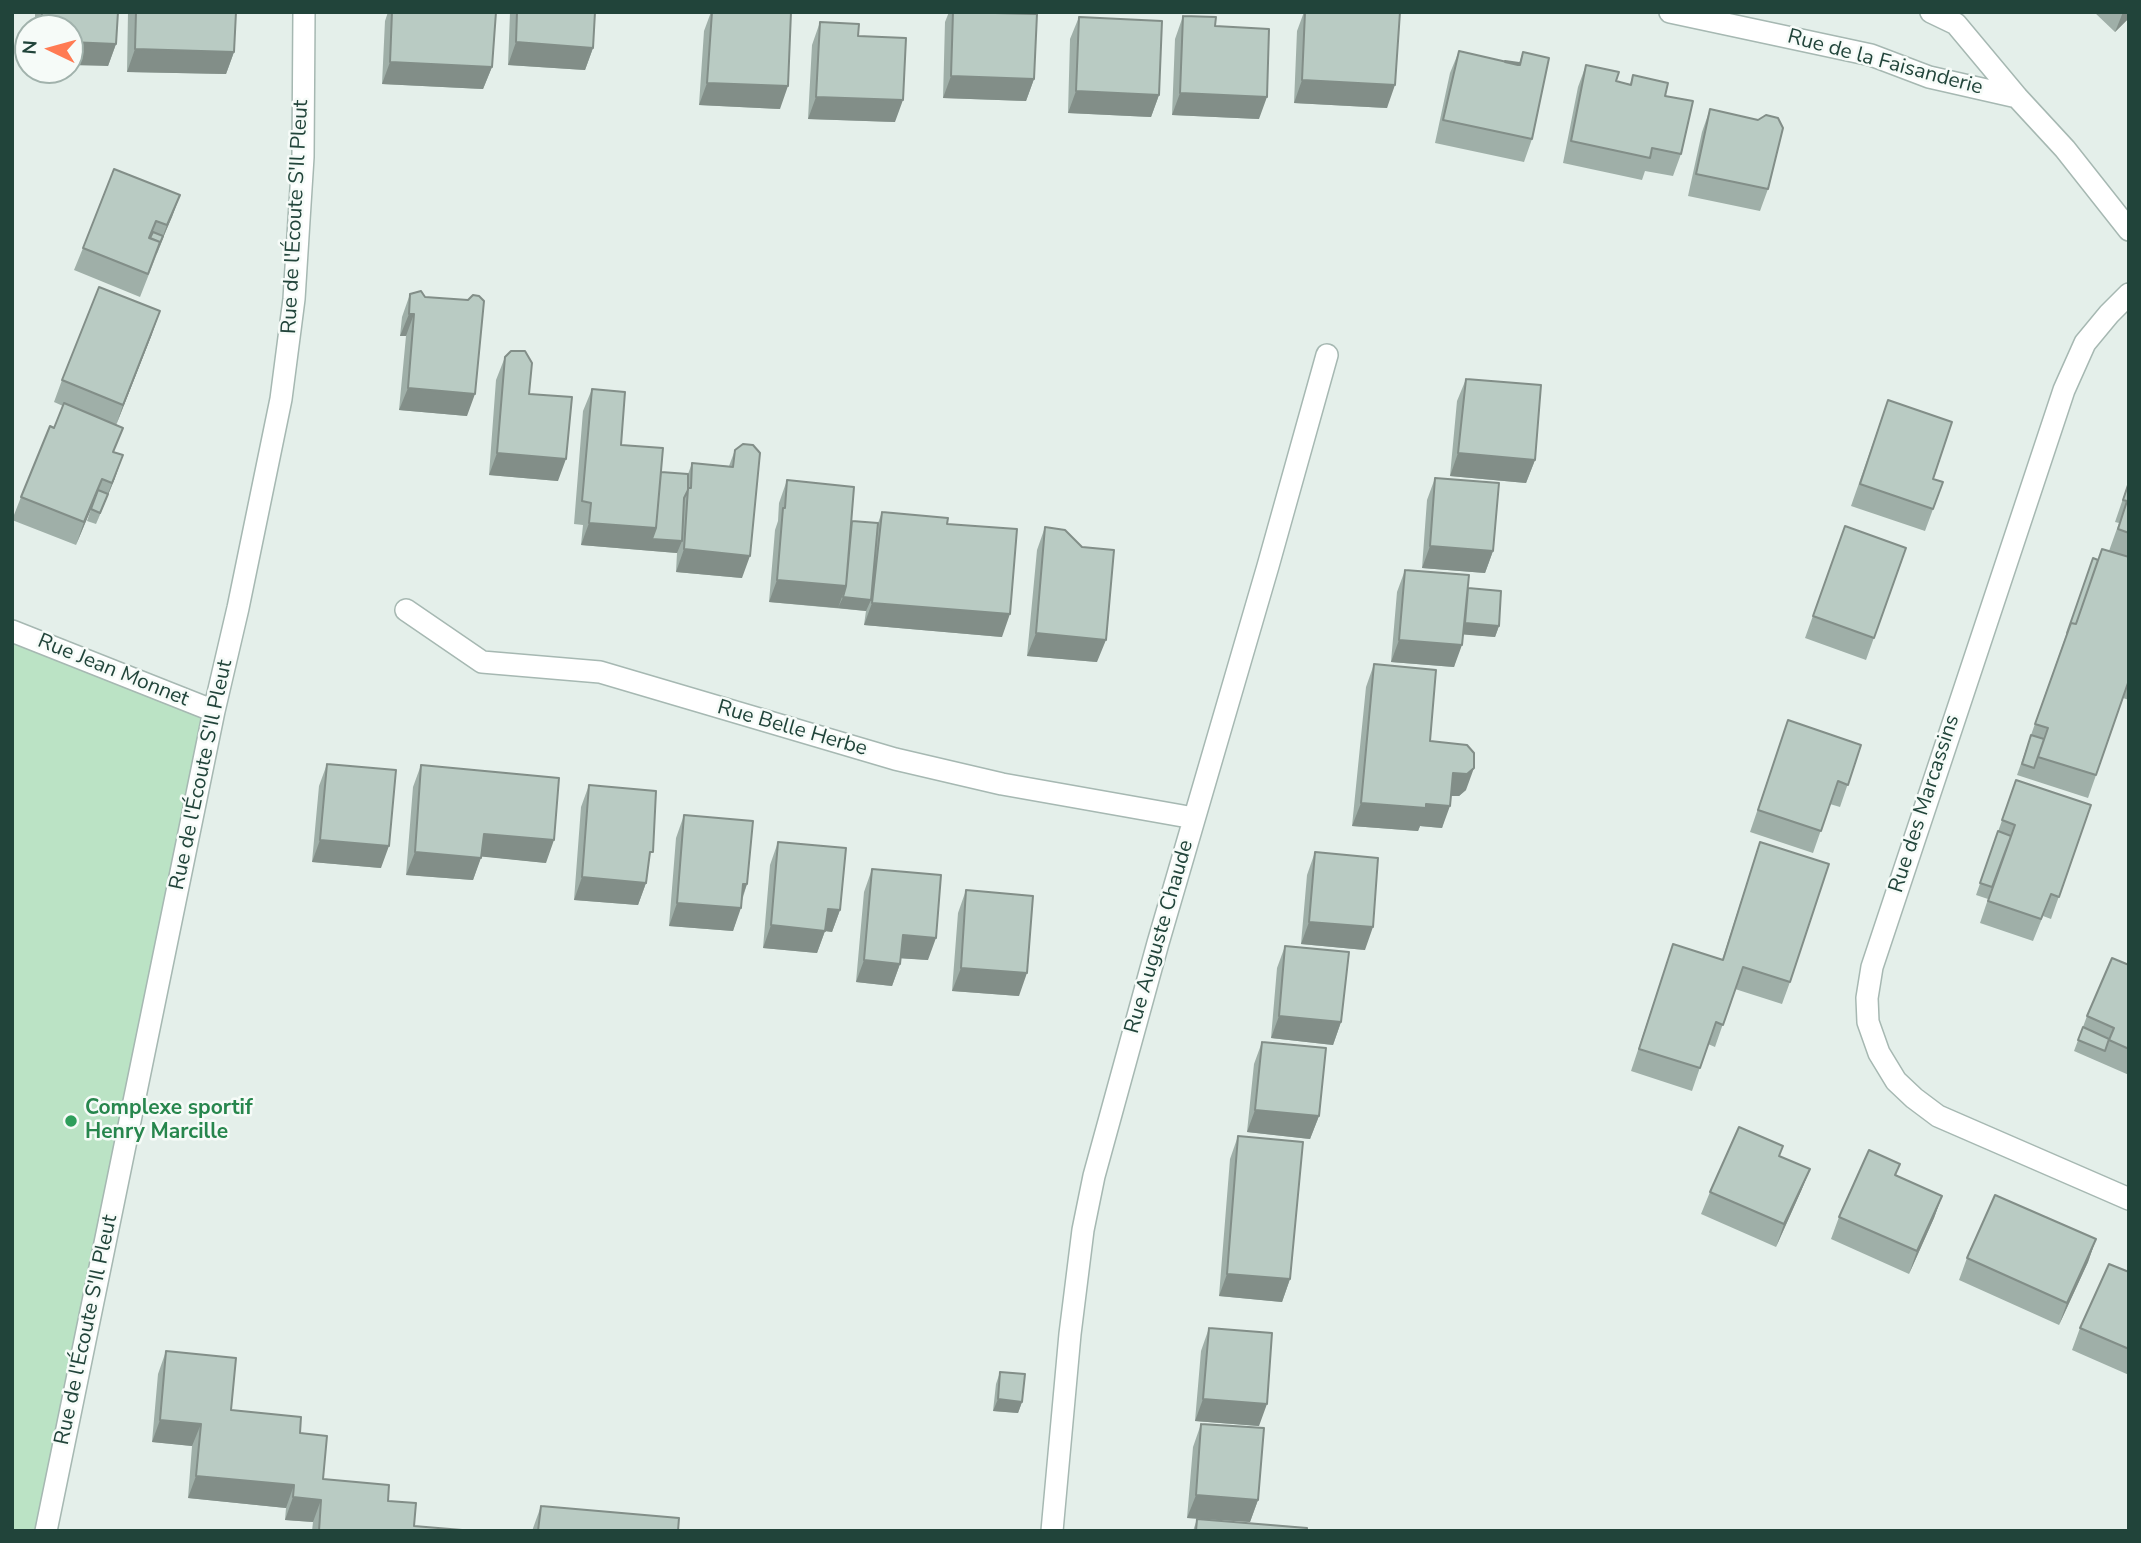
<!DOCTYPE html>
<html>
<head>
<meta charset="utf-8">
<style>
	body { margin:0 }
	#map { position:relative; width:2141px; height:1543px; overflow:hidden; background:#e4efea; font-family:"Nunito Sans",sans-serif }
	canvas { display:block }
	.frame { position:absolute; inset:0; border:14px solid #21443a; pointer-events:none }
	.north { position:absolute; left:14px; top:14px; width:70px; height:70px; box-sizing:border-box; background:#f6fbf8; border:2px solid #a1b2ac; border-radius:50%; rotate:275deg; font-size:19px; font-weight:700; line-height:28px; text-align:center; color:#21443a }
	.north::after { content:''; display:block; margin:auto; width:24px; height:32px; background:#ff7b53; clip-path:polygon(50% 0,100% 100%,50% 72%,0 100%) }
</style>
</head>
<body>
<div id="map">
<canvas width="2141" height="1543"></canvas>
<div class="frame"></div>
<div class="north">N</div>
</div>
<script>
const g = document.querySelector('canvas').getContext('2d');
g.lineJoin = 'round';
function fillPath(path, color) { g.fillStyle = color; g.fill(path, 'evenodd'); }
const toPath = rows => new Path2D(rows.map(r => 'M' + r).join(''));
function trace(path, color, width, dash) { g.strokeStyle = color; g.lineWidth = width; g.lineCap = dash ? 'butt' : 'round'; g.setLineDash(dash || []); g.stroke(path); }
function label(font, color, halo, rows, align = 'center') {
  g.font = font + ' "Nunito Sans",sans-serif'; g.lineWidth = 5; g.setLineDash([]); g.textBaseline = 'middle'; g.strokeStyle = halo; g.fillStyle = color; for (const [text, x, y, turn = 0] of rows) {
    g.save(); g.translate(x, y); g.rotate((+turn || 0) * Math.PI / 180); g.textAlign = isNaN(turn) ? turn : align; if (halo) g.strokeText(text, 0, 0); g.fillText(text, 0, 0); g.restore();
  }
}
const green = toPath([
	[12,630,214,712,46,1531,12,1531]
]);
const street = toPath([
	[1670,12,1871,55,1929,77,2017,97],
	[1931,12,1956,24,2017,97,2065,149,2129,230],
	[2129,294,2109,314,2085,343,2064,390,1872,967,1867,998,1868,1022,1879,1053,1896,1081,1914,1098,1938,1116,2129,1199],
	[406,610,482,662,600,672,895,759,1002,784,1194,818],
	[12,631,214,711],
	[46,1531,214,711,238,608,281,399,294,299,303,157,304,12],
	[1052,1531,1070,1334,1083,1230,1094,1176,1158,943,1268,566,1327,355]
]);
const wall = toPath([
	[35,12,118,12,116,44,108,66,70,28,35,28],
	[128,12,236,12,234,52,226,74,127,72],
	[388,12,496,12,492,67,483,89,382,84,385,21],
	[510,12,595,12,593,48,585,70,508,65],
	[711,12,712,12,780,109,699,105,704,31],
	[949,12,997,12,1034,79,1026,101,943,98,945,22],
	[1304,12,1400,12,1387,108,1294,103,1297,31],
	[2094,12,2129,12,2129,18,2115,32],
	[1183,16,1215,26,1259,119,1172,115,1175,39],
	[1079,17,1159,95,1151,117,1068,113,1070,39],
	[820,22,895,122,808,119,812,45],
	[1459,51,1505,62,1519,63,1523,52,1532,139,1524,162,1435,143,1450,73],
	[1586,65,1616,81,1630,84,1633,75,1665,96,1681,154,1673,176,1645,171,1642,180,1563,163,1578,87],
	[1710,109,1758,120,1768,189,1760,211,1688,196,1702,132],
	[180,195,140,297,74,270,83,248],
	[410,294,425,297,467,416,399,410,406,336,400,336,402,317],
	[152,334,116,425,114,452,115,478,96,524,87,521,91,509,76,545,12,520,21,497,54,428,63,406,54,402,62,380],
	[505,357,529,394,558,481,489,475,496,380],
	[1466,379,1535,460,1526,483,1450,476,1457,401],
	[592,389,621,445,661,472,688,474,692,463,729,466,735,450,742,578,676,572,677,553,581,545,583,525,574,524,583,411],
	[1888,400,1933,479,1943,482,1925,531,1851,506],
	[1435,478,1493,551,1485,573,1422,568,1427,500],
	[787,480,852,521,878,523,882,512,947,524,1002,637,864,625,866,611,769,602,775,530,778,521,779,503],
	[2129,481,2129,700,2123,698,2088,798,2017,775,2093,558,2098,560,2109,551,2119,523,2115,522],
	[1845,526,1906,548,1866,660,1805,638],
	[1045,527,1097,662,1027,656,1037,550],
	[1405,570,1468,588,1499,626,1495,637,1463,634,1454,667,1391,662,1397,592],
	[1374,664,1466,790,1459,796,1451,796,1442,828,1420,826,1418,831,1352,826,1366,687],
	[1788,720,1861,745,1840,807,1830,804,1813,853,1750,832],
	[327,764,381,868,312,862,319,786],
	[421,765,546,863,481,856,473,880,406,875,413,787],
	[2016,780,2091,805,2051,919,2043,916,2033,941,1980,923,1988,899,1976,895],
	[589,785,649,863,646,883,638,905,574,900,581,807],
	[684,815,747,884,733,931,669,926,676,838],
	[778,842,840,910,832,932,825,931,817,953,763,948,770,865],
	[1760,842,1790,982,1782,1004,1735,989,1715,1047,1708,1044,1692,1091,1631,1071,1673,944,1722,960],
	[1315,852,1365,950,1301,944,1307,875],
	[872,869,928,960,901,958,900,964,892,986,856,982,864,892],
	[966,890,1019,996,952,991,958,913],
	[1285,946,1341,1022,1333,1045,1271,1038,1277,968],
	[2129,965,2129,1075,2074,1051,2087,1016],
	[1262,1042,1319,1116,1310,1139,1247,1132,1254,1064],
	[1238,1136,1290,1279,1282,1302,1219,1296,1230,1159],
	[1780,1156,1810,1169,1801,1191,1776,1247,1701,1214,1710,1192],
	[1896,1175,1942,1196,1934,1218,1909,1274,1831,1239,1839,1217],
	[2096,1239,2088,1262,2059,1325,1959,1280,1967,1258],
	[2129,1272,2129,1375,2072,1350,2080,1328],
	[1209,1328,1259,1426,1195,1421,1201,1351],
	[166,1351,231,1410,300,1433,323,1479,388,1501,414,1526,474,1531,312,1531,313,1522,285,1520,286,1508,188,1498,192,1446,152,1442,158,1374],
	[1000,1372,1022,1402,1018,1413,993,1411,996,1384],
	[1201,1424,1258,1500,1250,1522,1187,1518,1193,1447],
	[541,1506,678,1531,532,1531],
	[1197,1519,1307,1531,1193,1531]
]);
const shadedWall = toPath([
	[2123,12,2129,12,2129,18,2115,32],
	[70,42,116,44,108,66,70,65],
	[516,42,593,48,585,70,508,65],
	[135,49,234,52,226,74,127,72],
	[390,62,492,67,483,89,382,84],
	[951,76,1034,79,1026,101,943,98],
	[1302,80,1395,85,1387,108,1294,103],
	[707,83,788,86,780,109,699,105],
	[1076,91,1159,95,1151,117,1068,113],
	[1180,93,1267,97,1259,119,1172,115],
	[816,97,903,100,895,122,808,119],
	[180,195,172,217,159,247,167,225],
	[160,311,152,334,115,428,123,405],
	[409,314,414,314,406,336,400,336],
	[408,388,475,394,467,416,399,410],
	[497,453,566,459,558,481,489,475],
	[1458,453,1535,460,1526,483,1450,476],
	[123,455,115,478,96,524,112,483],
	[102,479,94,502,76,545,84,522],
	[589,523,656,528,682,541,677,553,581,545],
	[1430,546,1493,551,1485,573,1422,568],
	[684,549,750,556,742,578,676,572],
	[777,580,846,586,838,608,769,602],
	[843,597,871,600,866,611,838,608],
	[872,603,1010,614,1002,637,864,625],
	[1461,622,1499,626,1495,637,1457,634],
	[1036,633,1106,640,1097,662,1027,656],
	[1399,640,1462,645,1454,667,1391,662],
	[1474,768,1466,790,1459,796,1445,796,1453,773],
	[1361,803,1426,804,1450,806,1442,828,1420,826,1418,831,1352,826],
	[484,834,554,840,546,863,476,856],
	[320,840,389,846,381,868,312,862],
	[415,852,481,858,473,880,406,875],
	[582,877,646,883,638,905,574,900],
	[743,884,747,884,739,906],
	[677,903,741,908,733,931,669,926],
	[828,909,840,910,832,932,825,931,817,953,763,948,771,925],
	[1309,922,1373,927,1365,950,1301,944],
	[903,935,936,938,928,960,895,958],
	[864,960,900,964,892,986,856,982],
	[961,968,1027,973,1019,996,952,991],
	[1279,1016,1341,1022,1333,1045,1271,1038],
	[1255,1110,1319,1116,1310,1139,1247,1132],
	[1810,1169,1801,1191,1776,1247,1784,1224],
	[1942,1196,1934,1218,1909,1274,1917,1251],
	[2096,1239,2088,1262,2059,1325,2067,1303],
	[1227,1274,1290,1279,1282,1302,1219,1296],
	[998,1399,1022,1402,1018,1413,993,1411],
	[1203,1399,1267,1404,1259,1426,1195,1421],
	[160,1420,201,1424,192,1446,152,1442],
	[196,1476,294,1485,286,1508,188,1498],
	[1196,1495,1258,1500,1250,1522,1187,1518],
	[293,1497,321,1500,313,1522,285,1520]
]);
const building = toPath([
	[42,12,118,12,116,44,70,42,70,28,42,28,42,12],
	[136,12,236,12,234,52,135,49,136,12],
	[392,12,496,12,492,67,390,62,392,12],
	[517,12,595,12,593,48,516,42,517,12],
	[712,12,791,12,788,86,707,83,712,12],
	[953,12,1037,14,1034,79,951,76,953,12],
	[1305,12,1400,12,1395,85,1302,80,1305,12],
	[1183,16,1216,17,1215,26,1269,29,1267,97,1180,93,1183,16],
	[1079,17,1162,21,1159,95,1076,91,1079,17],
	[820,22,859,24,858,36,906,38,903,100,816,97,820,22],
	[1459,51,1520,65,1523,52,1549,58,1532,139,1443,120,1459,51],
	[1505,61,1519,63,1518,65,1505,62,1505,61],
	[1586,65,1619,72,1616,81,1631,85,1633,75,1668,83,1665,96,1693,101,1681,154,1652,148,1650,158,1571,141,1586,65],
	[1710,109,1758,120,1766,115,1778,118,1783,128,1768,189,1696,174,1710,109],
	[114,169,180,195,167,225,156,221,149,238,160,242,148,274,83,248,114,169],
	[153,232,163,236,156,253,160,242,150,238,153,232],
	[99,287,160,311,123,405,62,380,99,287],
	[421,291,425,297,468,300,473,295,479,296,484,301,475,394,408,388,414,314,409,314,410,294,421,291],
	[511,351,525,351,532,363,529,394,572,397,566,459,497,453,505,357,511,351],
	[1466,379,1541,385,1535,460,1458,453,1466,379],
	[592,389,625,392,621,445,663,448,656,528,589,523,591,503,582,501,592,389],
	[1888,400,1952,422,1933,479,1943,482,1933,509,1860,484,1888,400],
	[64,403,123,428,113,452,123,455,112,483,102,479,84,522,21,497,50,426,54,428,64,403],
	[743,444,753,445,760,453,750,556,684,549,688,488,691,488,692,463,733,467,735,450,743,444],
	[661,472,688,474,688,490,684,498,682,541,652,539,656,528,661,472],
	[1435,478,1499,483,1493,551,1430,546,1435,478],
	[787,480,854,487,846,586,777,580,783,508,785,508,787,480],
	[2129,482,2129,533,2118,529,2127,501,2123,500,2129,482],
	[98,490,108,494,100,513,91,509,98,490],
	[882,512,948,518,947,524,1017,529,1010,614,872,603,882,512],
	[852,521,878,523,871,600,843,597,846,586,852,521],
	[1845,526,1906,548,1874,638,1813,616,1845,526],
	[1045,527,1065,530,1082,547,1114,550,1106,640,1036,633,1045,527],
	[2102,549,2129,557,2129,680,2096,775,2038,757,2048,728,2035,724,2071,623,2076,624,2102,549],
	[2093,558,2098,560,2076,624,2071,623,2067,633,2093,558],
	[1405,570,1469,575,1462,645,1399,640,1405,570],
	[1468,588,1501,591,1499,626,1465,623,1468,588],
	[1374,664,1436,670,1430,741,1467,745,1474,753,1474,768,1467,774,1453,773,1450,806,1426,804,1426,808,1361,803,1374,664],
	[1788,720,1861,745,1848,785,1838,781,1821,831,1758,810,1788,720],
	[2031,735,2044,739,2034,768,2022,764,2031,735],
	[327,764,396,770,389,846,320,840,327,764],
	[421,765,559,778,554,840,484,834,481,858,415,852,421,765],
	[2016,780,2091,805,2059,897,2051,894,2041,919,1988,901,2015,825,2002,820,2016,780],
	[589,785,656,791,653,852,650,852,646,883,582,877,589,785],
	[684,815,753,821,747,884,743,884,741,908,677,903,684,815],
	[1998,831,2011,836,1992,887,1980,883,1998,831],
	[778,842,846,848,840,910,828,909,825,931,771,925,778,842],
	[1760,842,1829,864,1790,982,1743,967,1723,1025,1716,1022,1700,1068,1639,1049,1673,944,1723,960,1760,842],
	[1315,852,1378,858,1373,927,1309,922,1315,852],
	[872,869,941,875,936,938,903,935,900,964,864,960,872,869],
	[966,890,1033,896,1027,973,961,968,966,890],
	[1285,946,1349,952,1341,1022,1279,1016,1285,946],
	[2112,958,2129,965,2129,1049,2109,1040,2114,1028,2087,1016,2112,958],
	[2083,1027,2109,1039,2105,1051,2078,1040,2083,1027],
	[1262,1042,1326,1048,1319,1116,1255,1110,1262,1042],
	[1739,1127,1783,1146,1779,1156,1810,1169,1784,1224,1710,1192,1739,1127],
	[1238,1136,1303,1142,1290,1279,1227,1274,1238,1136],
	[1869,1150,1900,1164,1895,1175,1942,1196,1917,1251,1839,1217,1869,1150],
	[1995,1195,2096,1239,2067,1303,1967,1258,1995,1195],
	[2109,1264,2129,1272,2129,1349,2080,1328,2109,1264],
	[1209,1328,1272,1333,1267,1404,1203,1399,1209,1328],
	[166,1351,236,1358,231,1410,301,1417,300,1433,327,1436,323,1479,389,1485,388,1501,416,1503,414,1526,474,1531,319,1531,321,1500,293,1497,294,1485,196,1476,201,1424,160,1420,166,1351],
	[1000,1372,1025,1374,1022,1402,998,1399,1000,1372],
	[1201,1424,1264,1428,1258,1500,1196,1495,1201,1424],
	[541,1506,679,1518,678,1531,538,1531,541,1506],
	[1197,1519,1307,1528,1307,1531,1196,1531,1197,1519]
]);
const markers = [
	[71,1121,7,"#2e9e5b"]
];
const streetNames = [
	["Rue de la Faisanderie",1885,63,15],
	["Rue de l'Écoute S'Il Pleut",296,217,-87],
	["Rue Jean Monnet",113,671,22],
	["Rue Belle Herbe",792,729,16],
	["Rue de l'Écoute S'Il Pleut",202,775,-78],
	["Rue des Marcassins",1925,804,-72],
	["Rue Auguste Chaude",1160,937,-74],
	["Rue de l'Écoute S'Il Pleut",87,1330,-78]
];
const leisureNames = [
	["Complexe sportif",85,1109],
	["Henry Marcille",85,1133]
];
fillPath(green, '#bbe3c5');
trace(street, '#a6b8b2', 24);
trace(street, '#fff', 21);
fillPath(wall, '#9fafa8');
fillPath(shadedWall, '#828e88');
fillPath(building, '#b9cbc3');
trace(building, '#828e88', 2);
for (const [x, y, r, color] of markers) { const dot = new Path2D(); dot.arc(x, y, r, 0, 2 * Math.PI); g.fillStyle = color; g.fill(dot); trace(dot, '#f6fbf8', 2.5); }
label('21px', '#21443a', '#f6fbf8', streetNames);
label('bold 21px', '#27864d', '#f6fbf8', leisureNames, 'left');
</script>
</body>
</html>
